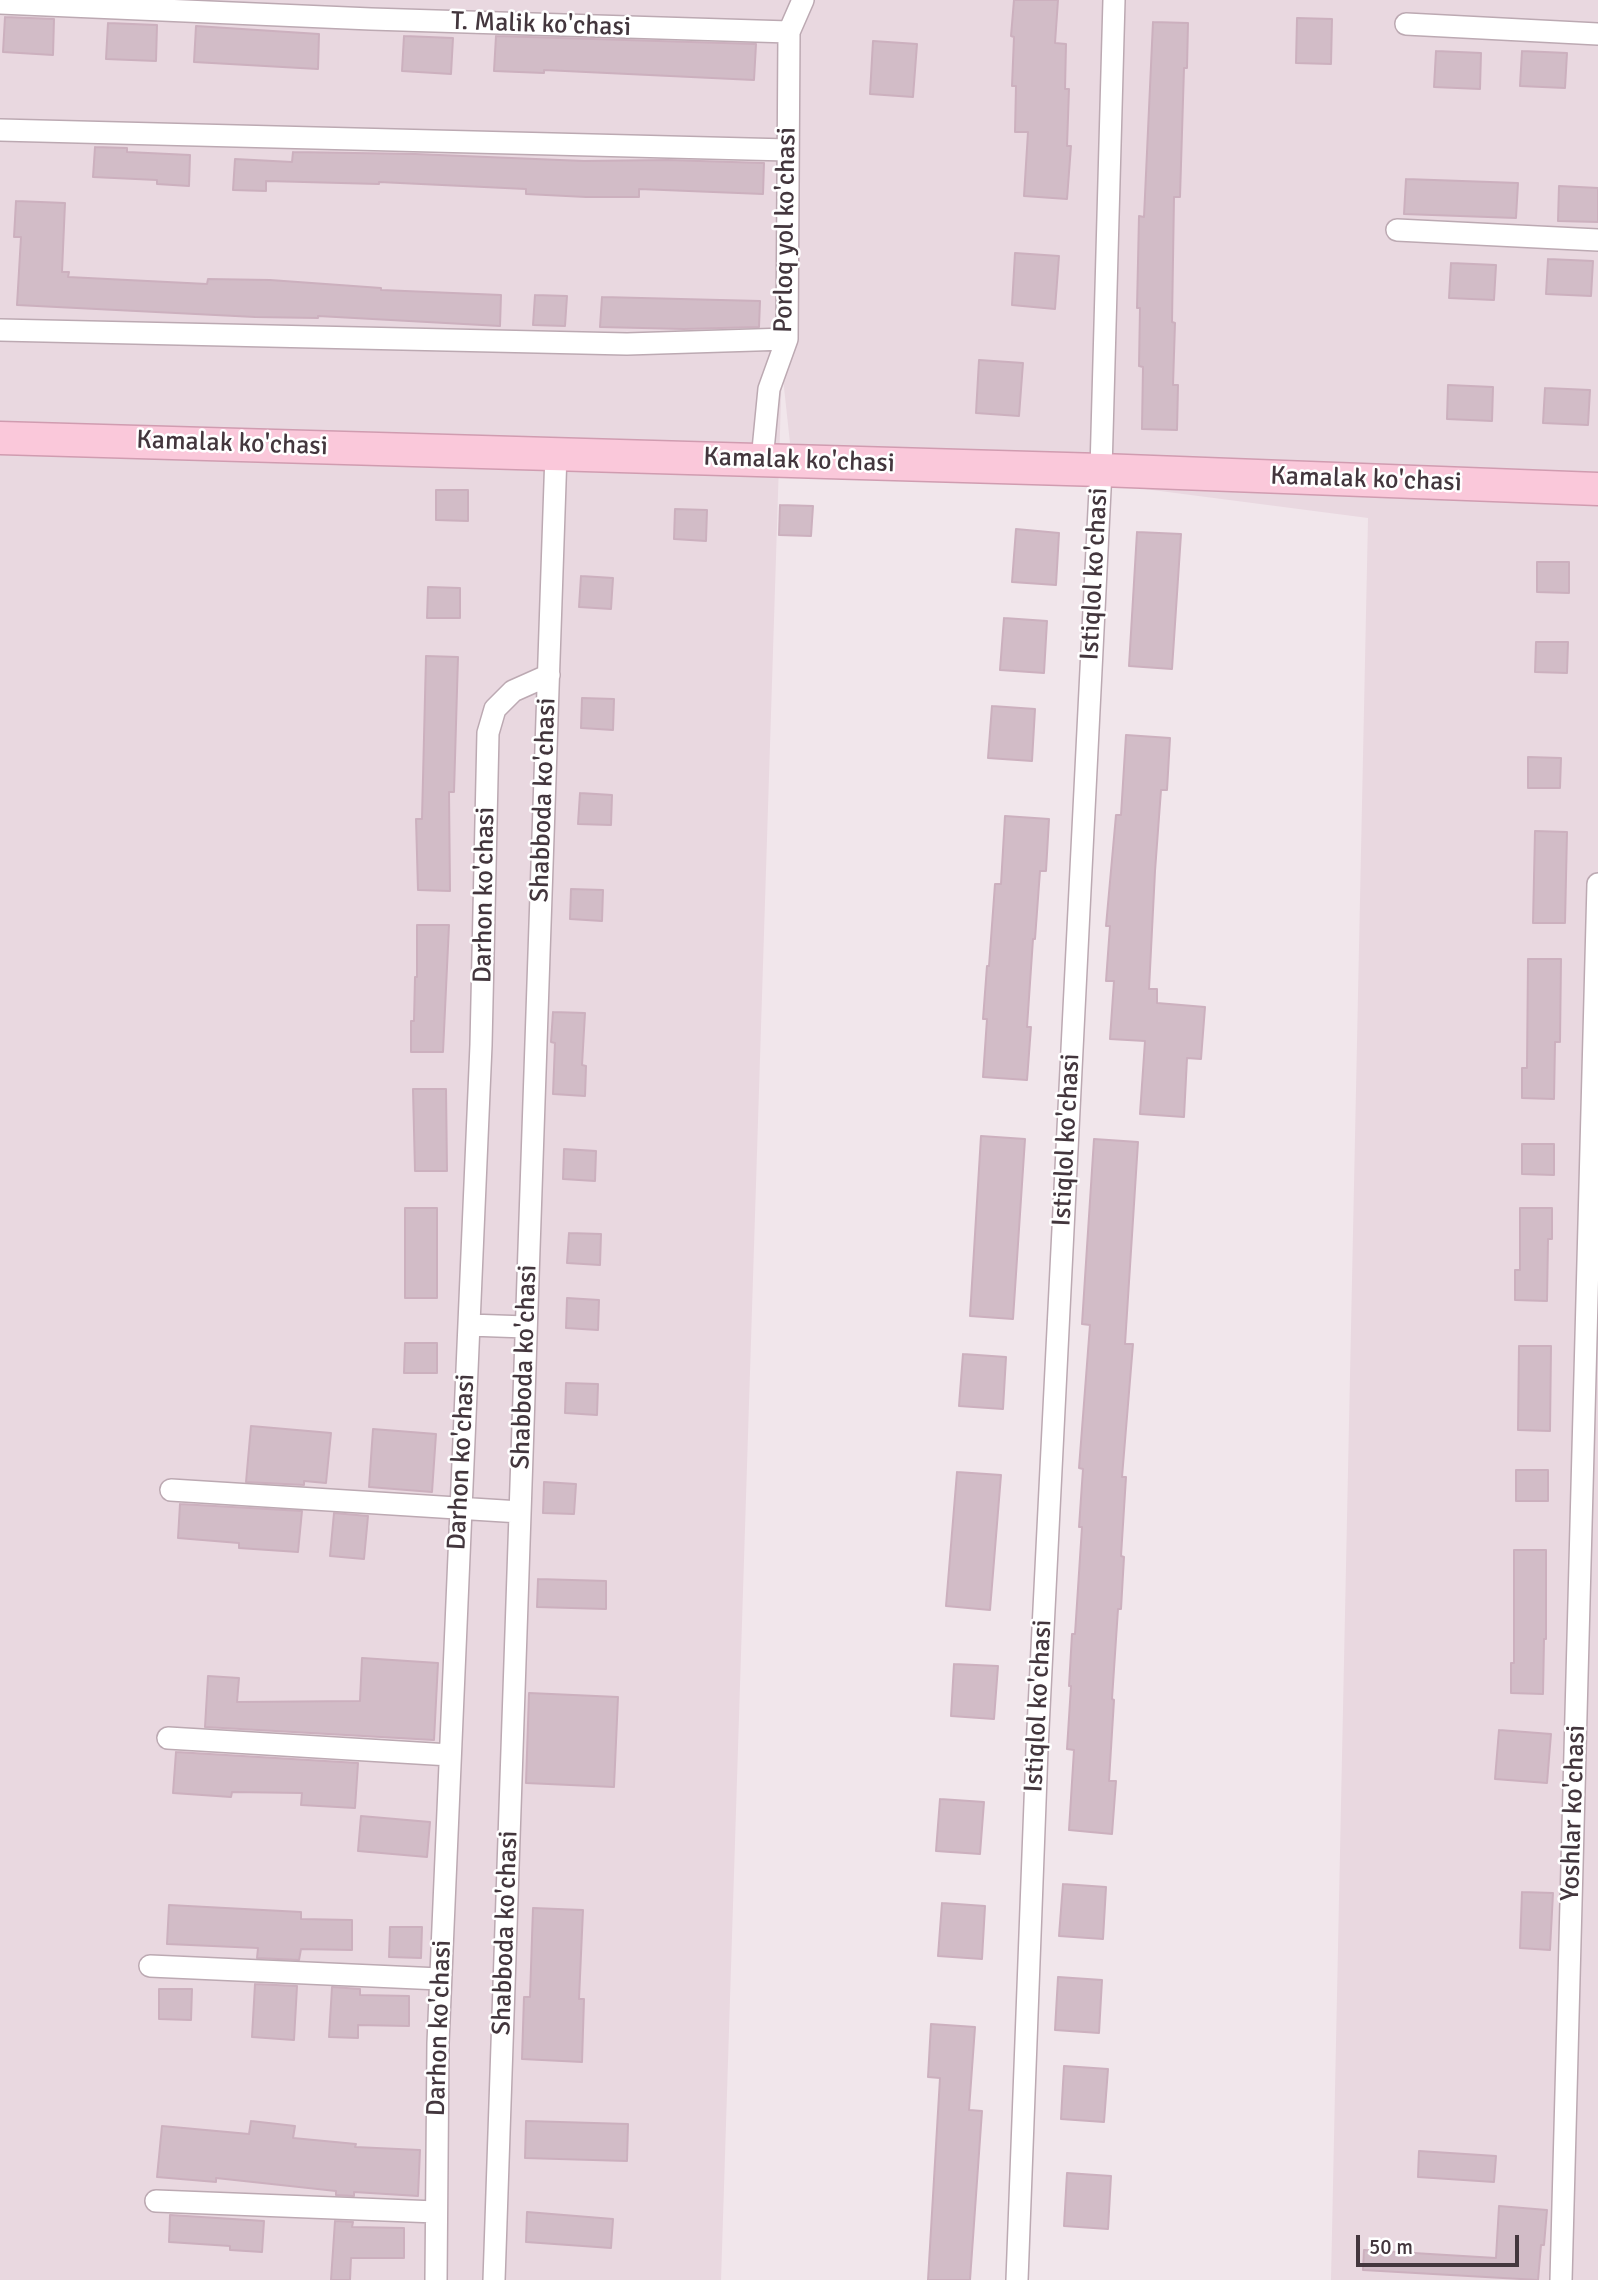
<!DOCTYPE html>
<html>
<head>
<meta charset="utf-8">
<style>
	body { margin:0 }
	#map { position:relative; width:1598px; height:2280px; overflow:hidden; background:#f1e6eb; font-family:Signika,sans-serif }
	canvas { display:block }
	.scale { position:absolute; left:1356px; top:2235px; width:163px; height:32px; box-sizing:border-box; border:4px solid #43363d; border-top:0; padding-left:9px; font-size:21px; line-height:24px; white-space:nowrap; color:#43363d; -webkit-text-stroke:5px #fff; paint-order:stroke }
</style>
</head>
<body>
<div id="map">
<canvas width="1598" height="2280"></canvas>
<div class="scale">50 m</div>
</div>
<script>
const g = document.querySelector('canvas').getContext('2d');
g.lineJoin = 'round';
function fillPath(path, color) { g.fillStyle = color; g.fill(path, 'evenodd'); }
const toPath = rows => new Path2D(rows.map(r => 'M' + r).join(''));
function trace(path, color, width, dash) { g.strokeStyle = color; g.lineWidth = width; g.lineCap = dash ? 'butt' : 'round'; g.setLineDash(dash || []); g.stroke(path); }
function label(font, color, halo, rows, align = 'center') {
  g.font = font + ' Signika,sans-serif'; g.lineWidth = 5; g.setLineDash([]); g.textBaseline = 'middle'; g.strokeStyle = halo; g.fillStyle = color; for (const [text, x, y, turn = 0] of rows) {
    g.save(); g.translate(x, y); g.rotate((+turn || 0) * Math.PI / 180); g.textAlign = isNaN(turn) ? turn : align; if (halo) g.strokeText(text, 0, 0); g.fillText(text, 0, 0); g.restore();
  }
}
const residential = toPath([
	[0,0,1598,0,1598,2280,1331,2280,1368,518,790,443,782,369,721,2280,0,2280]
]);
const building = toPath([
	[1014,0,1058,0,1055,43,1066,44,1065,89,1069,89,1067,146,1071,146,1067,199,1024,196,1028,132,1015,132,1016,86,1012,86,1014,37,1011,36,1014,0],
	[5,17,54,19,53,55,3,52,5,17],
	[1297,18,1332,19,1331,64,1296,63,1297,18],
	[1153,22,1188,23,1187,68,1184,68,1180,197,1174,197,1172,322,1175,323,1173,385,1178,385,1177,430,1142,429,1143,367,1139,366,1140,308,1137,308,1139,216,1144,217,1153,22],
	[108,23,157,25,156,61,106,59,108,23],
	[196,26,319,34,318,69,194,62,196,26],
	[404,36,453,38,451,74,402,71,404,36],
	[496,36,756,44,754,80,544,70,544,73,494,71,496,36],
	[873,41,917,44,913,97,870,94,873,41],
	[1436,51,1481,53,1480,89,1434,87,1436,51],
	[1522,51,1567,53,1565,88,1520,86,1522,51],
	[95,147,127,148,127,152,190,155,189,186,157,184,157,180,93,177,95,147],
	[293,152,415,154,584,161,668,160,764,163,763,194,639,189,639,197,586,197,526,194,526,189,379,182,379,184,266,181,266,191,233,190,235,159,292,162,293,152],
	[1406,179,1518,183,1516,218,1404,214,1406,179],
	[1559,186,1598,188,1598,222,1558,221,1559,186],
	[16,201,65,203,62,272,69,272,68,277,207,284,208,279,270,280,381,288,381,290,501,295,500,326,318,316,318,318,255,317,17,305,21,237,14,237,16,201],
	[1015,253,1059,256,1055,309,1012,305,1015,253],
	[1548,259,1593,261,1591,296,1546,294,1548,259],
	[1451,263,1496,265,1494,300,1449,298,1451,263],
	[535,295,567,296,565,326,533,325,535,295],
	[602,297,760,301,759,327,684,329,600,327,602,297],
	[979,360,1023,363,1019,416,976,413,979,360],
	[1448,385,1493,387,1492,421,1447,419,1448,385],
	[1545,388,1590,390,1588,425,1543,423,1545,388],
	[436,490,468,490,468,521,436,520,436,490],
	[780,505,813,506,811,536,779,535,780,505],
	[675,509,707,510,706,541,674,539,675,509],
	[1016,529,1059,533,1056,585,1012,582,1016,529],
	[1137,532,1181,534,1172,669,1129,666,1137,532],
	[1537,562,1569,562,1569,593,1537,592,1537,562],
	[581,576,613,578,611,609,579,607,581,576],
	[428,587,460,588,460,618,427,618,428,587],
	[1004,618,1047,621,1044,673,1000,670,1004,618],
	[1536,642,1568,642,1567,673,1535,672,1536,642],
	[426,656,458,657,454,792,449,792,450,891,418,890,416,819,422,819,426,656],
	[582,698,614,699,613,730,581,728,582,698],
	[992,706,1035,709,1032,761,988,758,992,706],
	[1126,735,1170,738,1167,790,1161,790,1155,871,1149,989,1157,989,1157,1003,1205,1007,1201,1059,1187,1058,1184,1117,1140,1114,1145,1041,1110,1039,1114,981,1106,981,1110,926,1106,926,1116,815,1121,815,1126,735],
	[1528,757,1561,758,1560,788,1528,788,1528,757],
	[580,793,612,795,611,825,578,824,580,793],
	[1005,816,1049,819,1046,871,1040,871,1035,939,1033,939,1027,1027,1031,1027,1027,1080,983,1077,987,1019,983,1019,987,966,989,966,995,884,1001,884,1005,816],
	[1535,831,1567,832,1565,923,1533,923,1535,831],
	[571,889,603,890,602,921,570,919,571,889],
	[417,925,449,925,443,1052,411,1052,411,1021,414,1021,415,977,417,977,417,925],
	[1528,959,1561,959,1560,1042,1555,1042,1554,1099,1522,1098,1522,1068,1527,1068,1528,959],
	[553,1012,585,1013,582,1065,586,1066,585,1096,553,1094,555,1043,551,1042,553,1012],
	[413,1089,446,1089,447,1171,415,1171,413,1089],
	[981,1136,1025,1139,1013,1319,970,1316,981,1136],
	[1094,1139,1138,1142,1125,1344,1133,1344,1122,1477,1126,1477,1121,1556,1124,1557,1121,1609,1118,1609,1112,1699,1114,1700,1109,1781,1116,1781,1112,1834,1069,1830,1074,1750,1067,1749,1071,1686,1069,1686,1072,1634,1075,1634,1082,1527,1079,1527,1083,1469,1079,1468,1090,1325,1082,1324,1094,1139],
	[1522,1144,1554,1144,1554,1175,1522,1174,1522,1144],
	[564,1149,596,1151,595,1181,563,1179,564,1149],
	[405,1208,437,1208,437,1298,405,1298,405,1208],
	[1520,1208,1552,1208,1552,1239,1548,1239,1547,1301,1515,1300,1515,1270,1520,1270,1520,1208],
	[569,1233,601,1234,600,1265,567,1263,569,1233],
	[567,1298,599,1300,598,1330,566,1328,567,1298],
	[405,1343,437,1343,437,1373,404,1373,405,1343],
	[1519,1346,1551,1346,1550,1431,1518,1430,1519,1346],
	[963,1354,1006,1357,1003,1409,959,1406,963,1354],
	[566,1383,598,1384,597,1415,565,1413,566,1383],
	[251,1426,331,1433,326,1483,304,1481,304,1485,246,1482,251,1426],
	[373,1429,436,1434,432,1492,369,1487,373,1429],
	[1516,1470,1548,1470,1548,1501,1516,1501,1516,1470],
	[957,1472,1001,1475,990,1610,946,1606,957,1472],
	[544,1482,576,1484,574,1514,543,1513,544,1482],
	[180,1504,302,1511,298,1552,239,1548,239,1543,178,1538,180,1504],
	[334,1513,368,1516,364,1559,330,1556,334,1513],
	[1514,1550,1546,1550,1546,1639,1544,1639,1543,1694,1511,1693,1511,1663,1514,1663,1514,1550],
	[538,1579,606,1581,606,1609,537,1607,538,1579],
	[362,1658,438,1663,434,1740,205,1727,208,1676,239,1678,237,1702,360,1701,362,1658],
	[954,1664,998,1666,994,1719,951,1716,954,1664],
	[529,1693,618,1697,614,1787,526,1783,529,1693],
	[1499,1730,1551,1734,1547,1783,1495,1779,1499,1730],
	[176,1752,358,1763,355,1808,301,1805,302,1793,232,1792,231,1797,173,1793,176,1752],
	[940,1799,984,1802,980,1854,936,1851,940,1799],
	[361,1816,430,1822,427,1857,358,1851,361,1816],
	[1063,1884,1106,1887,1103,1939,1059,1936,1063,1884],
	[1522,1892,1553,1893,1550,1950,1520,1948,1522,1892],
	[942,1903,985,1906,982,1959,938,1956,942,1903],
	[169,1905,301,1912,301,1919,352,1920,352,1950,301,1949,299,1960,257,1958,258,1948,167,1944,169,1905],
	[533,1908,583,1910,579,1999,584,1999,582,2062,522,2059,524,1997,530,1997,533,1908],
	[390,1927,422,1927,421,1958,389,1957,390,1927],
	[1058,1977,1102,1980,1099,2033,1055,2030,1058,1977],
	[255,1984,297,1986,294,2040,252,2037,255,1984],
	[332,1987,360,1989,360,1995,409,1996,409,2026,358,2025,358,2038,329,2037,332,1987],
	[159,1989,192,1989,191,2020,159,2019,159,1989],
	[931,2024,975,2027,969,2110,982,2111,970,2280,928,2280,940,2078,928,2077,931,2024],
	[1064,2066,1108,2069,1104,2122,1061,2119,1064,2066],
	[251,2121,295,2126,293,2138,356,2144,355,2147,420,2150,418,2196,354,2192,354,2196,336,2195,336,2191,216,2178,216,2182,157,2177,162,2126,249,2134,251,2121],
	[526,2121,628,2124,627,2161,525,2158,526,2121],
	[1419,2151,1496,2156,1494,2182,1418,2177,1419,2151],
	[1067,2173,1111,2176,1108,2229,1064,2226,1067,2173],
	[1499,2206,1547,2210,1544,2245,1541,2245,1538,2280,1363,2270,1364,2250,1496,2258,1499,2206],
	[527,2212,613,2219,611,2248,526,2242,527,2212],
	[170,2215,264,2221,262,2252,230,2250,230,2246,169,2242,170,2215],
	[335,2221,353,2222,352,2227,404,2228,404,2258,351,2258,350,2280,331,2280,335,2221]
]);
const minor = toPath([
	[0,3,371,19,789,32],
	[1406,24,1598,34],
	[0,130,788,150],
	[1397,230,1598,240],
	[0,330,627,344,787,339],
	[762,460,769,389,787,339,789,32,803,0],
	[469,1325,526,1327],
	[171,1490,520,1512],
	[168,1738,450,1755],
	[150,1966,440,1979],
	[156,2201,436,2212],
	[436,2280,438,2043,481,1045,488,733,495,709,513,691,549,675],
	[494,2280,556,453],
	[1017,2280,1037,1749,1101,470,1114,0],
	[1561,2280,1598,884]
]);
const secondary = toPath([
	[0,438,1101,470,1598,489]
]);
const streetNames = [
	["T. Malik ko'chasi",541,25,2],
	["Porloq yol ko'chasi",786,230,-89],
	["Kamalak ko'chasi",232,444,2],
	["Kamalak ko'chasi",799,461,2],
	["Kamalak ko'chasi",1366,480,2],
	["Istiqlol ko'chasi",1095,574,-87],
	["Shabboda ko'chasi",544,800,-88],
	["Darhon ko'chasi",485,895,-89],
	["Istiqlol ko'chasi",1067,1140,-87],
	["Shabboda ko'chasi",525,1367,-88],
	["Darhon ko'chasi",462,1462,-87],
	["Istiqlol ko'chasi",1039,1706,-87],
	["Yoshlar ko'chasi",1574,1813,-88],
	["Shabboda ko'chasi",506,1933,-88],
	["Darhon ko'chasi",440,2028,-88]
];
fillPath(residential, '#e9d8e0');
fillPath(building, '#d2bcc7');
trace(building, '#ccb0be', 2);
trace(minor, '#bca9b2', 24);
trace(secondary, '#d09cb0', 35);
trace(minor, '#fff', 21);
trace(secondary, '#fac8da', 32);
label('26px', '#43363d', '#fff', streetNames);
</script>
</body>
</html>
